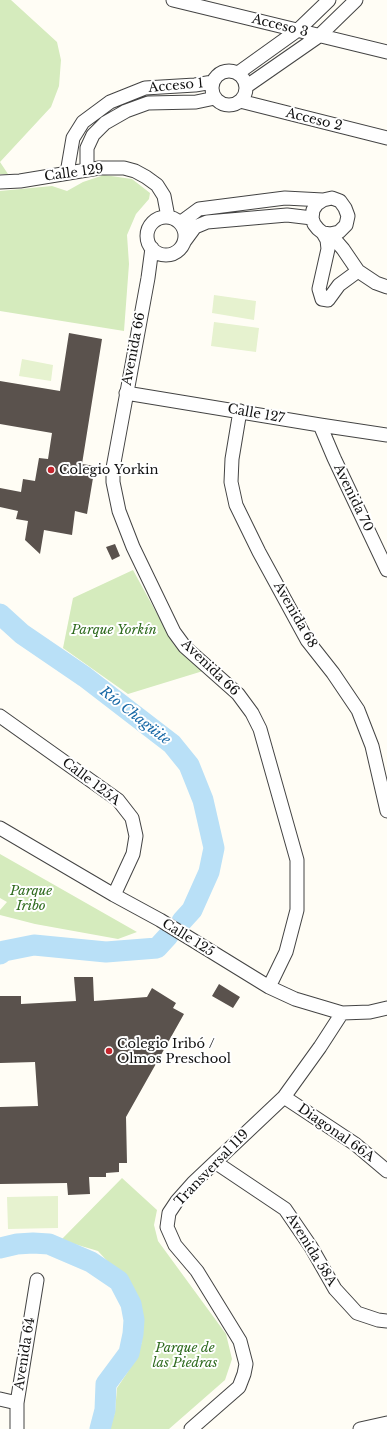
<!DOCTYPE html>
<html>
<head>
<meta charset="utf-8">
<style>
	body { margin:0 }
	canvas { display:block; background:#fffdf5 }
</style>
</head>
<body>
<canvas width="387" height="1429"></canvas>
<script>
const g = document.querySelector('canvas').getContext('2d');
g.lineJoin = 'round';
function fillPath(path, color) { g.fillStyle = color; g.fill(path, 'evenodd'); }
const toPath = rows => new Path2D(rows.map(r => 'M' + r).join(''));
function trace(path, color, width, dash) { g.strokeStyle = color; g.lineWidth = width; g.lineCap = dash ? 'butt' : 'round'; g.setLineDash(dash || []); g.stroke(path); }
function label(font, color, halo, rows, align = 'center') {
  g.font = font + ' "Libre Baskerville",serif'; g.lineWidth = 4; g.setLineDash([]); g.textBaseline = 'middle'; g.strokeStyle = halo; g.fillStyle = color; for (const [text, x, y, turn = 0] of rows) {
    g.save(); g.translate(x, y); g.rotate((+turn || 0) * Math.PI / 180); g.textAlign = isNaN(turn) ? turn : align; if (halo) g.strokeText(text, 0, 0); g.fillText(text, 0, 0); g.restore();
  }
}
const green = toPath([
	[0,0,11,0,57,42,61,60,59,86,51,107,0,162,8,174,0,174],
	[104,175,132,179,150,193,149,199,136,214,127,235,129,264,124,331,0,311,0,191,52,186,67,191,83,182],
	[133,570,174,645,203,671,128,694,63,648,73,598],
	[0,854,137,932,118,939,35,924,0,915,0,910,7,902,0,898],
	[122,1178,157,1210,154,1225,158,1241,226,1334,232,1359,225,1380,169,1429,110,1429,115,1412,117,1388,131,1367,142,1342,141,1313,121,1276,98,1251,61,1240]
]);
const pitch = toPath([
	[214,295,256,301,254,320,212,313],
	[214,322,259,328,256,352,211,346],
	[22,359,53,365,51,381,19,376],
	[58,1196,58,1228,8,1229,7,1197]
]);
const river = toPath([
	[0,614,22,634,85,677,172,744,189,765,203,800,214,848,209,872,192,910,182,921],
	[0,954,4,951,34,945,106,952,157,948,168,936],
	[0,1248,17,1244,33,1243,49,1244,91,1262,119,1281,131,1304,134,1320,133,1334,129,1353,106,1384,105,1410,100,1429]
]);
const building = toPath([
	[69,333,102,339,82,464,95,466,87,514,75,511,72,535,44,530,40,554,25,540,28,521,16,519,18,511,0,507,0,488,21,492,23,479,35,481,39,458,48,459,52,433,0,424,0,381,60,391],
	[115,544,120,556,112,560,106,547],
	[74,977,93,977,94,1001,147,997,152,988,176,1003,173,1008,184,1014,126,1117,127,1163,119,1163,119,1172,106,1173,106,1177,89,1177,90,1194,68,1195,67,1183,0,1184,0,1107,38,1106,35,1062,0,1063,0,996,21,996,21,1004,76,1001],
	[219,984,240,997,233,1008,212,996]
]);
const minor = toPath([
	[173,0,387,52],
	'212 88a17 17 0 1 1 34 0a17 17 0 1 1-34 0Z',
	[238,73,298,30,329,0],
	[247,86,319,36,356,0],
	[240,101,387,138],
	[87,170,87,148,93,135,105,123,126,111,148,103,196,102,215,98],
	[67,173,73,138,83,122,110,102,145,88,195,85,213,82],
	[0,182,20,181,99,168,124,168,135,171,146,177,157,185,164,196,168,217],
	'147 236a19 19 0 1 1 38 0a19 19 0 1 1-38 0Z',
	[180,223,199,209,285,198,323,200,332,198,340,201,345,208,348,216,346,225,339,232,330,234,323,233,318,229,314,224,312,218,313,210,317,204,323,200],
	[323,233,327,240,328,249,319,289,322,299,328,300,339,285,358,271],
	[330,234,343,249,358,271,376,283,387,287],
	[184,242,195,227,207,222,287,215,312,218],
	[152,248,148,278,113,468,113,482,119,511,133,547,174,632,185,647,238,694,252,713,260,729,297,860,297,910,286,952,269,987],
	[126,393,320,425,387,435],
	[240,411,232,459,231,482,236,505,259,552,307,640,333,673,358,710,372,746,387,811],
	[320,425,334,458,387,570],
	[0,716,118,800,132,818,136,836,133,854,114,895],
	[0,828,114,895,160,920,269,987,295,999,342,1013,370,1012,387,1008],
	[284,1097,355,1144,387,1171],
	[215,1162,285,1209,311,1247,335,1289,357,1313,378,1320,387,1321],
	[0,1399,17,1403],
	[17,1429,17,1403,37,1280],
	[191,1429,239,1387,244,1374,246,1364,240,1341,197,1271,175,1245,167,1227,169,1213,177,1201,193,1183,284,1097,320,1047,342,1013],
	[360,1429,387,1423]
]);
const markers = [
	[51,470,4,"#c4262e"],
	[109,1051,4,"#c4262e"]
];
const streetNames = [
	["Acceso 3",280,26,14],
	["Acceso 1",176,86,-5],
	["Acceso 2",314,120,14],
	["Calle 129",74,173,-8],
	["Avenida 66",134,349,-79],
	["Calle 127",256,414,10],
	["Avenida 70",353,498,64],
	["Avenida 68",295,615,60],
	["Avenida 66",210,668,44],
	["Calle 125A",91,782,37],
	["Calle 125",188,938,32],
	["Diagonal 66A",336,1133,35],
	["Transversal 119",212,1168,-46],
	["Avenida 58A",311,1250,58],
	["Avenida 64",25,1354,-81]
];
const poiNames = [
	["Colegio Yorkin",59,470],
	["Colegio Iribó /",117,1044],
	["Olmos Preschool",117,1059]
];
const parkNames = [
	["Parque Yorkín",114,630],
	["Parque",31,891],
	["Iribo",31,906],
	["Parque de",185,1348],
	["las Piedras",185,1363]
];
const waterNames = [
	["Río Chagüite",135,716,38]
];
fillPath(green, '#d5ebbd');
fillPath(pitch, '#e6f2cf');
trace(river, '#b9e0f7', 21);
fillPath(building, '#5a524d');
trace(minor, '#444', 15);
trace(minor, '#fff', 13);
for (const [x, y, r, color] of markers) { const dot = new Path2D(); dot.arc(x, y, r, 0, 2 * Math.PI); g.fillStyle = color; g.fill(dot); trace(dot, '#fff', 1.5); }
label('13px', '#111', '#fff', streetNames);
label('13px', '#111', '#fff', poiNames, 'left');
label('italic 13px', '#2f6b1f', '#fff', parkNames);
label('italic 14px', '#1768a6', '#fff', waterNames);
</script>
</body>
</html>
